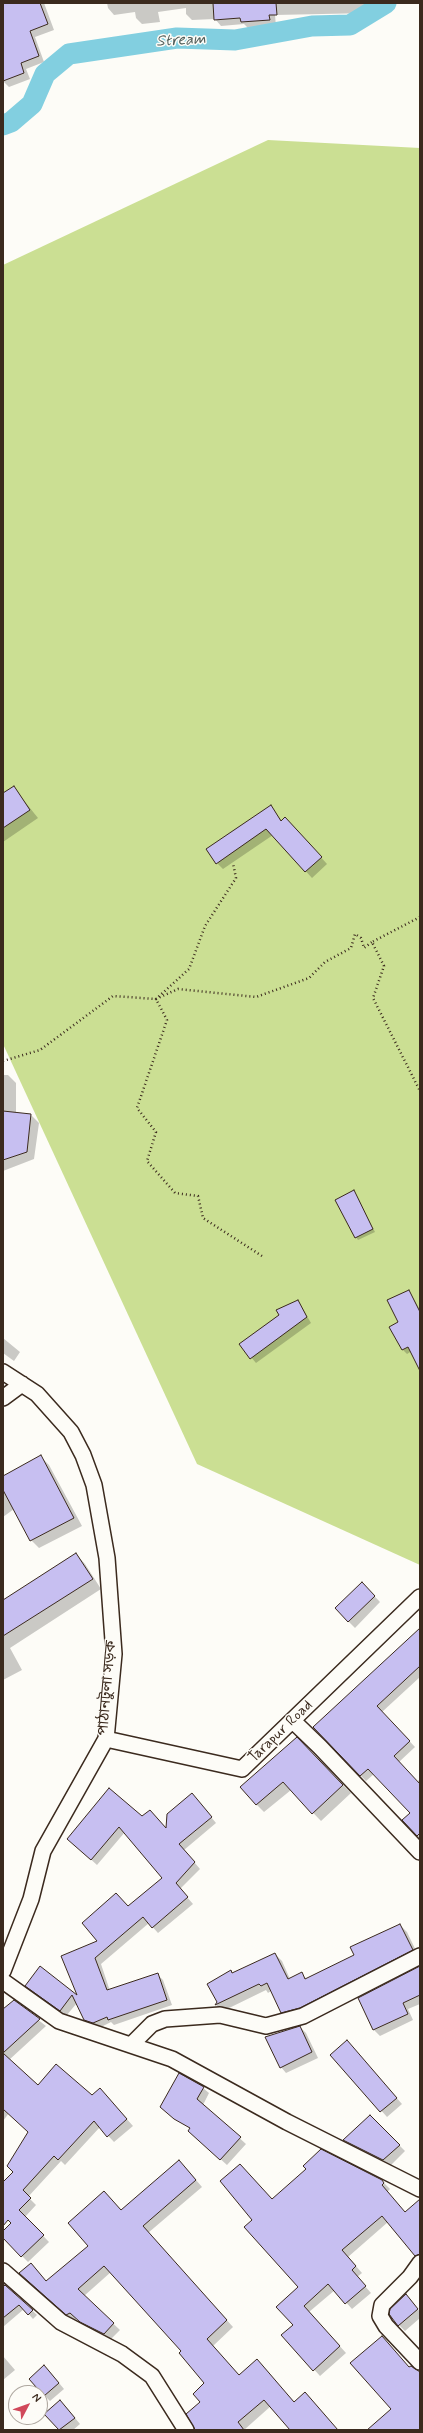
<!DOCTYPE html>
<html>
<head>
<meta charset="utf-8">
<style>
	body { margin:0 }
	#map { position:relative; width:423px; height:2433px; overflow:hidden; background:#fdfcf7; font-family:Mynerve,sans-serif }
	canvas { display:block }
	.frame { position:absolute; inset:0; border:4px solid #3b2a1e; pointer-events:none }
	.north { position:absolute; left:8px; top:2385px; width:40px; height:40px; box-sizing:border-box; background:#fdfcf7; border:1px solid #afa8a0; border-radius:50%; rotate:49deg; font-size:11px; font-weight:700; line-height:16px; text-align:center; color:#3b2a1e }
	.north::after { content:''; display:block; margin:auto; width:14px; height:18px; background:#d1495b; clip-path:polygon(50% 0,100% 100%,50% 72%,0 100%) }
</style>
</head>
<body>
<div id="map">
<canvas width="423" height="2433"></canvas>
<div class="frame"></div>
<div class="north">N</div>
</div>
<script>
const g = document.querySelector('canvas').getContext('2d');
g.lineJoin = 'round';
function fillPath(path, color) { g.fillStyle = color; g.fill(path, 'evenodd'); }
const toPath = rows => new Path2D(rows.map(r => 'M' + r).join(''));
function trace(path, color, width, dash) { g.strokeStyle = color; g.lineWidth = width; g.lineCap = dash ? 'butt' : 'round'; g.setLineDash(dash || []); g.stroke(path); }
function label(font, color, halo, rows, align = 'center') {
  g.font = font + ' Mynerve,"Noto Sans Bengali",sans-serif'; g.lineWidth = 3; g.setLineDash([]); g.textBaseline = 'middle'; g.strokeStyle = halo; g.fillStyle = color; for (const [text, x, y, turn = 0] of rows) {
    g.save(); g.translate(x, y); g.rotate((+turn || 0) * Math.PI / 180); g.textAlign = isNaN(turn) ? turn : align; if (halo) g.strokeText(text, 0, 0); g.fillText(text, 0, 0); g.restore();
  }
}
const green = toPath([
	[268,140,420,148,420,1565,197,1464,3,1044,3,265]
]);
const shadow = toPath([
	[10,3,44,3,54,30,35,37,44,62,26,69,30,79,9,87,3,81,3,6],
	[107,3,368,3,370,13,275,15,276,26,248,28,244,24,221,26,215,19,192,20,186,14,186,8,158,12,160,22,142,24,136,18,135,12,114,15,108,8],
	[13,787,38,818,3,842,3,794],
	[270,807,282,821,291,824,327,864,312,878,273,835,223,869,217,863],
	[3,1075,8,1075,16,1083,16,1113,31,1115,39,1123,34,1159,3,1171],
	[354,1192,375,1232,358,1240,356,1237],
	[409,1291,420,1310,420,1369,412,1351,407,1354,403,1350,390,1327,399,1322],
	[298,1301,311,1323,256,1363,240,1344],
	[3,1338,20,1352,14,1361,3,1353],
	[41,1457,49,1465,82,1526,39,1548,31,1540,14,1509,3,1517,3,1477],
	[76,1554,85,1564,101,1589,10,1648,22,1670,3,1680,3,1601],
	[362,1583,380,1602,355,1628,336,1609],
	[420,1630,420,1677,382,1712,415,1747,399,1762,417,1782,420,1779,420,1839,404,1821,411,1813,374,1774,366,1781,314,1728],
	[297,1738,351,1793,321,1821,291,1790,264,1812,256,1804],
	[197,1800,216,1823,184,1850,200,1869,180,1889,193,1904,158,1933,149,1923,101,1964,110,1991,157,1974,163,1980,172,2005,114,2025,111,2022,99,2028,90,2025,84,2019,77,2003,66,2016,32,1991,26,1985,40,1968,79,1998,99,1942,128,1907,163,1878,125,1832,97,1865,74,1844,142,1818,166,1830],
	[400,1925,407,1932,419,1957,289,2019,282,2012,271,1991,268,1993,266,1990,223,2011,216,2005,231,1972,233,1974,275,1954,282,1961,290,1979,301,1974,307,1979,355,1956],
	[420,1967,420,2004,408,2009,413,2020,380,2036,374,2030,359,1999],
	[14,2001,46,2026,9,2060,38,2086,92,2096,100,2089,133,2126,114,2142,100,2127,65,2165,61,2161,28,2197,36,2205,25,2217,49,2242,28,2262,3,2237,3,2233,13,2223,3,2213,3,2184,14,2172,29,2132,9,2113,3,2121,3,2011],
	[300,2027,306,2033,318,2058,286,2073,281,2067],
	[352,2047,402,2104,387,2117,332,2055],
	[203,2088,209,2093,203,2105,246,2144,227,2165,198,2139,192,2130,168,2113],
	[370,2116,405,2151,390,2166,350,2146,345,2140],
	[185,2167,202,2187,148,2233,233,2327,213,2346,239,2376,294,2403,337,2430,292,2430,271,2406,244,2430,195,2430,206,2383,183,2351,111,2272,84,2296,120,2330,110,2340,87,2328,77,2319,73,2320,27,2279,46,2282,90,2246,121,2211],
	[382,2181,390,2189,387,2192,405,2213,420,2203,420,2257,388,2222,348,2257,362,2273,357,2277,371,2293,352,2309,335,2290,309,2312,346,2353,320,2376,283,2335,294,2325,300,2287,272,2200],
	[3,2283,37,2315,33,2319,24,2309,3,2327],
	[411,2301,420,2312,420,2318,405,2331,399,2325],
	[3,2356,15,2370,3,2380],
	[50,2372,64,2389,50,2401,44,2395],
	[66,2407,80,2424,73,2430,60,2430,46,2414]
]);
const canal = toPath([
	[3,125,11,122,32,104,45,74,69,54,177,38,235,40,312,26,350,25,386,3]
]);
const building = toPath([
	[3,3,40,3,48,24,30,31,39,56,21,63,24,73,3,81,3,3],
	[213,3,276,3,277,15,269,15,270,20,241,22,240,18,214,20,213,3],
	[14,786,30,810,3,828,3,793,14,786],
	[271,805,281,821,285,817,322,857,305,872,266,829,216,864,206,849,271,805],
	[3,1111,31,1114,27,1152,3,1160,3,1111],
	[354,1190,373,1229,355,1238,335,1200,354,1190],
	[409,1290,420,1312,420,1371,408,1347,402,1350,389,1327,398,1322,387,1300,409,1290],
	[298,1300,307,1317,250,1359,239,1344,279,1315,276,1310,298,1300],
	[41,1455,74,1518,30,1541,3,1490,3,1476,41,1455],
	[76,1553,93,1579,3,1636,3,1600,76,1553],
	[362,1582,375,1596,348,1622,335,1608,362,1582],
	[420,1628,420,1666,377,1706,410,1741,394,1756,420,1784,420,1833,417,1836,402,1820,410,1813,368,1769,360,1776,313,1727,420,1628],
	[297,1737,343,1785,312,1814,283,1782,256,1805,240,1787,297,1737],
	[109,1788,142,1816,150,1810,166,1828,167,1814,192,1793,212,1817,179,1844,195,1862,176,1883,188,1897,152,1928,143,1917,95,1958,107,1990,158,1973,167,2000,108,2020,107,2017,93,2023,84,2020,72,1995,60,2011,25,1986,40,1966,77,1995,61,1956,97,1941,82,1923,116,1893,128,1906,162,1878,119,1827,91,1860,67,1839,109,1788],
	[400,1924,413,1950,300,2008,281,2013,267,1983,261,1986,259,1984,215,2005,217,2002,207,1984,231,1970,232,1973,275,1953,288,1979,302,1972,305,1979,354,1955,350,1947,400,1924],
	[420,1966,420,1995,403,2003,408,2014,373,2030,358,1998,420,1966],
	[14,2000,40,2019,3,2053,3,2009,14,2000],
	[300,2026,312,2052,280,2068,265,2037,300,2026],
	[347,2040,397,2098,380,2112,330,2055,347,2040],
	[3,2053,38,2085,56,2064,92,2095,100,2088,127,2119,107,2137,94,2121,58,2160,54,2156,23,2190,31,2198,19,2210,44,2235,21,2257,3,2238,3,2231,11,2223,8,2220,3,2226,3,2182,13,2172,7,2166,28,2132,3,2109,3,2053],
	[179,2073,204,2087,197,2099,241,2137,220,2160,188,2131,190,2128,174,2119,160,2107,179,2073],
	[370,2115,400,2145,383,2160,343,2140,370,2115],
	[321,2149,382,2180,384,2183,382,2185,405,2212,420,2199,420,2254,415,2256,382,2216,342,2250,356,2266,352,2270,366,2286,345,2304,328,2284,304,2306,340,2346,313,2371,281,2335,293,2325,276,2307,298,2287,244,2227,252,2220,220,2181,240,2164,272,2199,306,2169,303,2166,321,2149],
	[179,2160,196,2180,143,2226,227,2320,207,2339,239,2375,257,2359,294,2402,305,2392,338,2430,290,2430,264,2400,238,2422,244,2430,195,2430,186,2414,200,2402,193,2394,204,2383,179,2353,181,2351,104,2266,78,2289,114,2323,104,2334,80,2322,70,2313,66,2315,19,2273,31,2263,46,2281,88,2246,68,2223,104,2191,121,2210,179,2160],
	[5,2285,33,2310,28,2315,19,2305,3,2318,3,2287,5,2285],
	[406,2294,418,2309,398,2326,389,2314,390,2309,406,2294],
	[382,2336,409,2367,411,2366,420,2372,420,2430,367,2430,391,2409,350,2363,382,2336],
	[44,2365,59,2383,44,2396,29,2379,44,2365],
	[60,2400,75,2418,59,2430,44,2414,60,2400]
]);
const path = toPath([
	[420,917,372,942,384,966,373,998,420,1091],
	[3,1061,40,1050,113,996,156,999,189,969,205,926,236,878,233,863],
	[262,1256,203,1218,198,1196,175,1193,147,1161,156,1132,137,1108,167,1020,156,999,178,989,256,997,309,978,325,962,351,948,355,934,361,938,364,948,372,942]
]);
const minor = toPath([
	[3,1372,37,1394,71,1432,83,1455,94,1485,107,1558,114,1654,106,1739,43,1851,31,1899,3,1971],
	[3,1398,22,1384],
	[293,1721,320,1747,420,1852],
	[106,1739,242,1769,420,1597],
	[3,1981,59,2021,172,2059,287,2122,420,2189],
	[131,2045,152,2024,165,2019,220,2015,266,2026,303,2016,420,1956],
	[420,2263,410,2277,382,2305,380,2316,386,2326,420,2362],
	[3,2271,61,2322,122,2354,152,2376,186,2430]
]);
const streetNames = [
	["পাঠানটুলা সড়ক",108,1688,-85],
	["Tarapur Road",281,1732,-44]
];
const waterNames = [
	["Stream",181,41,-3]
];
fillPath(green, '#cbdf93');
fillPath(shadow, '#0003');
trace(canal, '#82cfe0', 21);
fillPath(building, '#c7bff1');
trace(building, '#3b2a1e', 1);
trace(minor, '#3b2a1e', 18);
trace(path, '#3b2a1e', 2.5, [1, 3]);
trace(minor, '#fdfcf7', 15);
label('15px', '#3b2a1e', '#fdfcf7', streetNames);
label('italic 16px', '#505c58', '#fdfcf7', waterNames);
</script>
</body>
</html>
